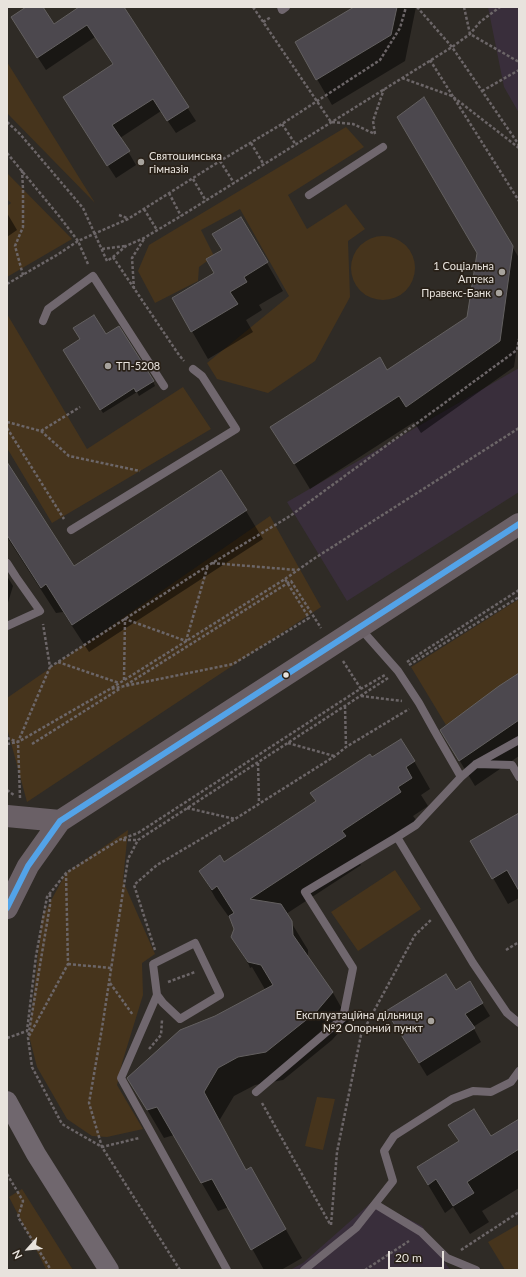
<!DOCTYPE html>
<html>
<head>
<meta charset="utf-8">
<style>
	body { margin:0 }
	#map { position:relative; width:526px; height:1277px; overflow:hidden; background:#2f2b26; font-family:Lato,sans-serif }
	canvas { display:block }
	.frame { position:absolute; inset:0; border:8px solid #e8e3dd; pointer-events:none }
	.north { position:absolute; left:8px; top:1229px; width:40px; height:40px; -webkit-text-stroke:3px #292118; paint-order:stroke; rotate:243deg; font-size:11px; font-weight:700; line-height:16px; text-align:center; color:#e8e3dd }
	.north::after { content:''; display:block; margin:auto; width:14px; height:18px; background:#e8e3dd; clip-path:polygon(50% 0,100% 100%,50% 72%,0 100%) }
	.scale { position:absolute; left:388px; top:1251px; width:56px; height:18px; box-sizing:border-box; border:2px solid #e8e3dd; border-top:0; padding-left:5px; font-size:12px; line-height:14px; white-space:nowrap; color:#e8e3dd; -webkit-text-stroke:3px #292118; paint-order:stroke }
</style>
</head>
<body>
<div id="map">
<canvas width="526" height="1277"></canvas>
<div class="frame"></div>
<div class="north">N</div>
<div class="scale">20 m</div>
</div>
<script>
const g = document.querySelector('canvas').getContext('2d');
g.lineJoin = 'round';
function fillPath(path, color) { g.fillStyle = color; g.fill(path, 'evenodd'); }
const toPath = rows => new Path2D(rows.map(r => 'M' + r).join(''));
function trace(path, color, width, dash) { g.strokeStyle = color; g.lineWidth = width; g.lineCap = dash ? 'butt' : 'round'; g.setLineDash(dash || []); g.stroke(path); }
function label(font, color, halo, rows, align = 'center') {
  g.font = font + ' Lato,sans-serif'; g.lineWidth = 3.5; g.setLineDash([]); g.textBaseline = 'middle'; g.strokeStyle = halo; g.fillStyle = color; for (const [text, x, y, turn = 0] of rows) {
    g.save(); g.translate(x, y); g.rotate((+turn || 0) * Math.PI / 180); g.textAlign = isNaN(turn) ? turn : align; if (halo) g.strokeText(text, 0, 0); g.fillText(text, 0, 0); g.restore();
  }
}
const commercial = toPath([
	[488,7,519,7,519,113,504,87],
	[519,368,519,492,347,601,287,502],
	[373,1201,422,1226,450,1270,290,1270,303,1263]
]);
const green = toPath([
	[7,62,95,203,7,113],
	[346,127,364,147,288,195,307,229,346,204,365,229,348,241,350,297,315,361,268,393,217,379,207,363,289,296,240,209,201,230,214,256,199,267,198,281,155,303,138,271,149,245],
	[7,173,72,239,7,277,7,206,11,203,7,199],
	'351 268a32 32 0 1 1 64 0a32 32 0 1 1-64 0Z',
	[7,314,87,449,183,387,211,429,52,523,7,448],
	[270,516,321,607,27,802,7,728,7,698],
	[519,599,519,674,481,700,446,725,411,667],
	[128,830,123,881,155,954,142,963,143,995,122,1063,117,1085,143,1129,107,1137,92,1136,67,1119,37,1067,29,1036,42,917,66,873],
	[395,870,421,909,358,951,331,912],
	[317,1097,335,1099,323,1150,305,1146],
	[22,1189,73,1270,42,1270,46,1269,9,1197],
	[519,1224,519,1270,505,1270,488,1242]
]);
const shadow = toPath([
	[28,7,41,7,53,25,81,7,122,7,196,121,176,133,161,111,120,138,136,165,116,178,72,111,113,65,95,37,46,70,20,30],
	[356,7,416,7,405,61,332,105,317,79],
	[424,98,519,258,519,332,514,367,421,433,414,422,310,489,272,427,387,371,468,318,478,253],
	[7,213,17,230,7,237],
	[241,218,283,291,259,305,262,310,246,320,253,332,208,359,189,326,215,274,223,250],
	[106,336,153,381,155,386,139,396,137,392,103,413,64,351,81,340],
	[7,464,74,567,221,472,246,511,263,539,89,652,63,612,56,613,7,537],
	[7,576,13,586,7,606],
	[519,674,519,756,475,786,441,730],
	[372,758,414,761,430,789,421,795,428,806,413,816,417,821,358,859,361,865,286,914,308,950,308,959,333,993,349,1021,332,1040,283,1080,255,1085,234,1096,219,1121,246,1171,251,1168,302,1258,281,1270,264,1270,229,1207,218,1211,174,1135,164,1138,145,1106,216,1017,266,991,252,967,250,968,249,965,232,937,235,930,230,916,229,917,216,899,200,871,224,863,316,802,311,793],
	[519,814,519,898,508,904,472,841],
	[456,991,482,1003,490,1016,473,1027,481,1042,427,1076,395,1024],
	[519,1120,519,1188,482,1211,489,1222,470,1234,453,1207,445,1213,418,1168,459,1142,450,1125,491,1138]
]);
const building = toPath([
	[26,7,43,7,54,24,79,7,124,7,189,107,167,121,153,99,112,125,130,151,107,166,63,97,113,64,87,25,37,58,11,17,26,7],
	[354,7,397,7,391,35,316,80,295,42,354,7],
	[424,97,513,246,500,341,406,407,399,396,294,464,270,427,380,357,387,370,467,317,477,253,397,117,424,97],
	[241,217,268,262,244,277,247,282,230,292,238,304,191,332,172,298,214,273,206,259,222,250,212,234,241,217],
	[94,315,106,334,119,326,154,381,136,392,134,388,100,410,63,350,80,339,73,328,94,315],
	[7,462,74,566,221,470,247,510,72,625,46,584,41,588,7,535,7,462],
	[519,673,519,720,459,761,440,730,499,686,519,673],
	[401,739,415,761,406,767,412,778,398,787,401,792,342,831,346,836,250,899,281,904,292,921,293,935,333,992,316,1012,266,1052,238,1057,218,1068,204,1092,246,1170,251,1167,286,1229,251,1250,212,1179,201,1183,157,1107,147,1110,127,1078,180,1030,215,1016,273,985,261,965,248,962,231,937,234,929,229,916,234,913,217,886,212,890,199,871,220,855,224,862,316,801,310,793,370,754,372,757,401,739],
	[519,813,519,891,507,870,492,879,470,841,519,813],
	[446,974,456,990,470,981,483,1003,465,1014,475,1028,419,1063,386,1011,446,974],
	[474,1109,491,1136,519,1119,519,1149,467,1182,474,1193,453,1206,436,1179,428,1185,417,1167,459,1141,448,1125,474,1109]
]);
const path = toPath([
	[253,7,331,122,353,124,375,134],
	[417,7,452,47,519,145],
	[464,7,470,34,519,62],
	[263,22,271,17],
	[430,60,519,201],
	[402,78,452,96,519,148],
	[482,91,519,70],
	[7,122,20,134,83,208,107,261,113,257,126,246,144,238,181,216,452,47,470,34,480,22,500,7],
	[282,124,296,145],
	[375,134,373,121,384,89],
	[251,143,264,165],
	[7,153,59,216,78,241,128,219,220,161,282,124,380,60,400,28,406,7],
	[220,161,234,183],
	[22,170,23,189,23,227,15,246,23,275],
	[193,179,206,201],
	[169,193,181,216],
	[144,209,157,230],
	[119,215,127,218],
	[102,249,125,246],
	[113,257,179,355,184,361],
	[7,284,57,255,78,241,88,264],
	[134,289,132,258,144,239],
	[7,422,41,431,69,456,140,471],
	[7,428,64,519],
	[41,431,80,407],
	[212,563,297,570],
	[285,579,315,558,519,428],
	[343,661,361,689],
	[58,662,119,683],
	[407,662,519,590],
	[409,665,519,597],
	[50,667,209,565,290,516,517,350,519,339],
	[124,680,125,619,186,641,208,565],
	[126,685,291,581,321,628],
	[361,696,402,701],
	[345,706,346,747],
	[7,738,18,742,110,689,285,579,309,618,233,664,110,689],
	[288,743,334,756],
	[7,744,18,742],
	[32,744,121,688],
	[258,763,259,803],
	[7,790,14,795],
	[20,798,18,742,50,667,43,624],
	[187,808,235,819],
	[123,840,138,840],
	[50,894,50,905,41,959,28,1038,32,1067,62,1124,102,1147,139,1138],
	[155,950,134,885,157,865,235,819,335,756,346,747,409,709],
	[506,950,519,942],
	[68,964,111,968],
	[168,982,195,972],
	[110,983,133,1015],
	[29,1036,68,964,66,873],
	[7,1038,27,1031,36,956,47,897,66,873,119,840,138,833,357,691,385,675],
	[149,1049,161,1035,162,1020],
	[262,1103,330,1224],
	[7,1174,23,1201,18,1217,51,1270],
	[331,1225,337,1152,361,1035,415,935,432,919],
	[461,1250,519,1212],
	[180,1270,102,1147,89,1103,102,1028,128,859,138,840,388,678],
	[365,1270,409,1241]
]);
const service = toPath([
	[281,7,282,10,286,7],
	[309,195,383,147],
	[43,321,48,309,93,276,164,386],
	[71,530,236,429,202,376,193,369],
	[7,563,16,577,40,611,7,626],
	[360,628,398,671,419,703,434,730,461,777],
	[519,740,476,764,461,777,416,825,397,837,473,963,507,1013,519,1023],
	[476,764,512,765,519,777],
	[157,995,163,1003,180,1019,220,995,195,943,153,964,157,995,121,1078,227,1270],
	[256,1092,343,1018,353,968,305,892,397,837],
	[375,1204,421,1232,447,1258,476,1270],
	[304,1270,356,1228,393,1181,384,1151,394,1136,452,1099,473,1091,491,1092,511,1082,519,1071]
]);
const tertiary = toPath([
	[7,1101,36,1154,109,1270]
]);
const secondary = toPath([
	[7,816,60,821],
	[7,908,28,866,60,821,519,524]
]);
const bus1 = toPath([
	[7,908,28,866,60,821,519,524]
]);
const markers = [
	[141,162,4,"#a7a39d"],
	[502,272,4,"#a7a39d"],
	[499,293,4,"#a7a39d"],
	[108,366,4,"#a7a39d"],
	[286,675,3.5,"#e8e3dd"],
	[431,1021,4,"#a7a39d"]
];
const poiNames = [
	["Святошинська",149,156,"left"],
	["гімназія",149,169,"left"],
	["1 Соціальна",494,266],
	["Аптека",494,279],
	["Правекс-Банк",491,293],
	["ТП-5208",116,366,"left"],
	["Експлуатаційна дільниця",423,1015],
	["№2 Опорний пункт",423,1028]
];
fillPath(commercial, '#392e3b');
fillPath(green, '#46341c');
fillPath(shadow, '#0007');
fillPath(building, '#4c484e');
trace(building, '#636060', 1);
trace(path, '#6c6668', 2.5, [3, 2]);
trace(service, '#70676e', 8);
trace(tertiary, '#70676e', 20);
trace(secondary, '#6a6066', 22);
trace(bus1, '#53a3e8', 6);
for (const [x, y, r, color] of markers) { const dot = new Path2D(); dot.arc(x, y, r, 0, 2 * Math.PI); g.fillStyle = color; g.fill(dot); trace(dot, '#292118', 1.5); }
label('11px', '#e8e3dd', '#292118', poiNames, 'right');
</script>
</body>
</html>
